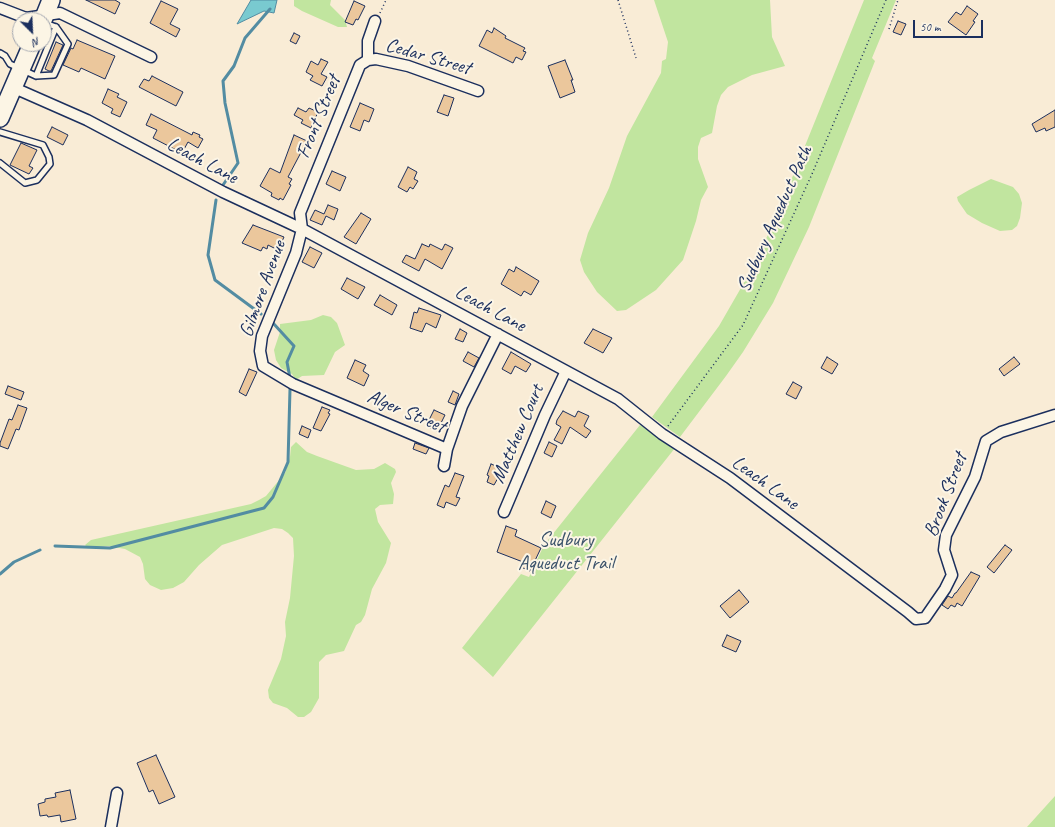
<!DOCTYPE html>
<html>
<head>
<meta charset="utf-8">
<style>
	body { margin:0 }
	#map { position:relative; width:1055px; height:827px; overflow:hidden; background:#f9ecd6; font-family:Caveat,sans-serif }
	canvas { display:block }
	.north { position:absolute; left:12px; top:12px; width:40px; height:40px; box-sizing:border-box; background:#fcf5e5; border:1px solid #a2a6af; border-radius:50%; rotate:156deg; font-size:11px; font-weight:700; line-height:16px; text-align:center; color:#1b2f5e }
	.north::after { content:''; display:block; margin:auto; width:14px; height:18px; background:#1b2f5e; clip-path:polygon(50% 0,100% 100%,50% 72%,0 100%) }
	.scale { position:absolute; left:913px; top:20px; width:70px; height:18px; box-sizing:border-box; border:2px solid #1b2f5e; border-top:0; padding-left:5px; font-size:12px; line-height:14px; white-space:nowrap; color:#1b2f5e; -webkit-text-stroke:3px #fcf5e5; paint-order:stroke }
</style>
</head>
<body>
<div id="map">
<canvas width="1055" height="827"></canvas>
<div class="north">N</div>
<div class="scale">50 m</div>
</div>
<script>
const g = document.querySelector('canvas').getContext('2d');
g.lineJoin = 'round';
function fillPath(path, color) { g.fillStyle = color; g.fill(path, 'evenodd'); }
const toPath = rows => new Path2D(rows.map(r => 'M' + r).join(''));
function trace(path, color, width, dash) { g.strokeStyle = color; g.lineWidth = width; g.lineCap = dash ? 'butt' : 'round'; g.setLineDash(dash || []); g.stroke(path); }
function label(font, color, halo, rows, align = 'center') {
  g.font = font + ' Caveat,sans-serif'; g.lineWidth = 4; g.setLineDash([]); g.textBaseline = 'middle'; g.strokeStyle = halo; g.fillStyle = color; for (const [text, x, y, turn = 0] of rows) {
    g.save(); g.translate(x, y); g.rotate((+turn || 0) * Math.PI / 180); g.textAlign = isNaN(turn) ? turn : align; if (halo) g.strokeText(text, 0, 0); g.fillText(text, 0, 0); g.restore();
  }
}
const green = toPath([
	[294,0,331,0,330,5,345,20,347,27,338,27,302,11,294,6],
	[654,0,770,0,772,37,785,66,752,75,728,87,721,95,717,106,712,133,701,138,698,147,698,159,708,187,701,200,696,221,683,260,656,290,626,310,617,311,597,292,584,272,580,260,588,233,609,188,627,136,661,73,662,61,666,59,668,42],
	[864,0,896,0,872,58,875,61,809,227,773,303,743,352,726,376,680,437,652,417,719,326,753,267,777,215],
	[991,179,1013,187,1019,194,1022,203,1020,218,1017,226,1012,230,1000,231,982,223,967,214,958,201,957,197,969,190],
	[323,315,331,317,337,323,345,345,335,352,324,375,302,376,296,380,292,374,281,368,276,360,274,350,280,332,280,324,311,320],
	[640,425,675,448,493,677,462,648,521,574,529,577,544,545],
	[296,442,307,452,317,456,356,470,374,469,385,463,395,469,396,472,391,483,394,494,393,504,380,505,375,509,378,522,391,543,386,563,372,589,365,615,361,622,356,625,344,651,326,655,319,662,319,698,311,712,304,717,298,717,287,708,273,703,269,698,268,690,281,659,286,636,285,622,290,598,294,556,293,538,288,533,282,529,274,528,222,545,199,565,184,582,173,588,161,590,150,585,145,579,143,564,140,557,125,549,108,546,88,548,85,545,91,540,251,504,259,500,266,496,285,473,290,457,291,447],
	[1055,796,1055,827,1027,827]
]);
const water = toPath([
	[251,0,277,0,274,13,264,11,237,24,251,0]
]);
const stream = toPath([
	[223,185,238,163,225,103,223,81,234,66,245,38,270,9],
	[216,200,208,255,215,280,261,314],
	[273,323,294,346,287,362,290,378],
	[55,546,110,548,264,508,273,497,288,462,290,389],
	[0,574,14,562,40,550]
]);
const building = toPath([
	[86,0,115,0,120,3,115,14,86,0],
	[161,1,178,9,170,24,180,29,176,37,150,23,161,1],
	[354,1,365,6,358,20,356,19,353,25,345,22,354,1],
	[967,6,978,14,973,21,975,22,966,35,948,22,956,12,961,15,967,6],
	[898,21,906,24,901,35,893,32,898,21],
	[494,28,506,36,505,38,525,48,523,51,526,52,522,60,516,57,513,63,479,46,487,30,492,33,494,28],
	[294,33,300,36,296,44,290,41,294,33],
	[77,40,115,56,105,79,81,68,79,72,63,65,71,48,73,49,77,40],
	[56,42,63,45,51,71,49,71,45,69,56,42],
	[321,59,328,62,321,74,327,77,322,86,310,80,313,76,306,72,311,61,318,65,321,59],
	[565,60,573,80,571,80,575,92,560,98,548,66,565,60],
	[152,76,183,92,176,106,139,87,144,79,149,81,152,76],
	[108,89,119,94,117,97,127,102,120,117,111,113,113,109,102,103,108,89],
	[444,95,454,98,448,116,437,112,444,95],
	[360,103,374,109,369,122,364,120,360,131,350,127,360,103],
	[298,108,306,112,309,108,318,112,311,128,301,123,303,120,294,115,298,108],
	[1055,110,1055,127,1046,131,1045,128,1036,132,1032,124,1055,110],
	[151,114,192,135,193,132,200,135,199,137,203,139,198,148,188,142,182,153,153,138,157,130,146,125,151,114],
	[52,127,68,135,63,145,47,137,52,127],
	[294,135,307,141,288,177,292,179,289,184,291,185,283,200,280,198,279,200,271,196,272,193,260,186,270,168,280,173,294,135],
	[21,143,37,150,29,166,33,168,29,174,10,165,21,143],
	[408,167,417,172,414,179,418,181,413,189,410,187,407,192,398,187,408,167],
	[332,171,346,177,340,191,326,184,332,171],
	[328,205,338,209,334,220,326,216,322,225,310,220,315,210,324,214,328,205],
	[361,213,371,219,356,244,344,237,361,213],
	[253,225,284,237,278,250,268,245,267,249,263,247,261,251,242,243,253,225],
	[422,244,429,247,430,244,442,250,445,244,453,248,442,269,425,259,419,271,402,262,406,255,415,259,422,244],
	[310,247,322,253,314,268,302,262,310,247],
	[516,267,539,281,531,295,524,291,521,296,501,284,509,269,514,272,516,267],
	[347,278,365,287,358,299,341,289,347,278],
	[380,295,397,305,392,315,374,305,380,295],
	[419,308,441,315,436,328,426,323,422,332,410,328,414,312,417,313,419,308],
	[460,329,467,333,463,342,455,339,460,329],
	[593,329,612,338,603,353,584,343,593,329],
	[468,352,479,358,474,367,463,361,468,352],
	[511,352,531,364,526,372,515,366,511,374,502,369,511,352],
	[827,357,838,364,832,374,821,368,827,357],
	[1014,357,1020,364,1004,376,999,369,1014,357],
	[355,360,366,365,363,371,369,375,364,386,347,378,355,360],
	[249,369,257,372,246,396,239,392,249,369],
	[793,382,802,387,796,399,786,394,793,382],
	[8,386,24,392,21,400,5,394,8,386],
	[453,391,459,394,455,405,448,402,453,391],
	[18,405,27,408,19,430,16,429,8,449,0,446,0,443,9,419,12,420,18,405],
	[322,407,330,410,328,413,330,414,321,431,313,428,322,407],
	[434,410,445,415,437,431,426,426,434,410],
	[563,411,575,417,578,411,589,416,584,426,591,431,586,438,570,427,562,444,554,440,561,427,556,424,557,420,563,411],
	[302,426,311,430,308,438,299,434,302,426],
	[549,442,557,446,552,457,544,453,549,442],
	[415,443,429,448,426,454,413,449,415,443],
	[491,464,503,469,494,485,487,482,489,476,487,475,491,464],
	[455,473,464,476,456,497,460,498,456,506,446,502,444,508,437,505,445,485,449,487,455,473],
	[546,501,556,506,551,518,541,513,546,501],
	[506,526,517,530,515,536,541,548,530,571,521,567,523,562,497,552,506,526],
	[1005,545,1012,550,994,573,987,567,1005,545],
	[971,572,980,576,962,606,957,603,955,607,951,605,948,609,942,605,948,596,952,598,955,593,956,593,971,572],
	[739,590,749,602,730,618,720,606,739,590],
	[727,635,741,641,736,652,722,646,727,635],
	[156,755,175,797,159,804,153,790,149,792,137,763,156,755],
	[70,790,76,819,61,822,60,815,48,817,47,815,40,816,38,804,45,802,45,799,56,797,55,793,70,790]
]);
const path = toPath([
	[618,0,636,58],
	[380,13,386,0],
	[889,29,898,0],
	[668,426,743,325,812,174,886,0]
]);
const lane = toPath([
	[0,53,5,56,10,64,36,76,56,27,45,23],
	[36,76,54,75,68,44,56,27],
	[0,132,43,145,49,157,50,164,37,180,25,183,0,163]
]);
const street = toPath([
	[0,8,26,18,60,13,151,57],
	[368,60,368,41,375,21],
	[12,87,87,120,223,192,302,229,618,399,662,434,730,478,908,612,916,619,925,618,945,589,952,575,944,550,946,535,975,477,986,441,1001,432,1055,415],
	[447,449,293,384,263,366,260,351,262,336,296,253,302,229,300,213,360,65,368,60,376,59,408,66,478,91],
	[444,466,447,449,462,406,498,334],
	[504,512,545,415,566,371],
	[111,827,117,793]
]);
const primary = toPath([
	[43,20,51,0],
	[0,118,32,44]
]);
const streetNames = [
	["Cedar Street",428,57,16],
	["Front Street",319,117,-68],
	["Leach Lane",202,161,28],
	["Sudbury Aqueduct Path",775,219,-66],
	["Gilmore Avenue",263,289,-70],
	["Leach Lane",490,309,28],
	["Alger Street",406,412,23],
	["Matthew Court",518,434,-67],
	["Leach Lane",765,483,36],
	["Brook Street",946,495,-69]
];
const parkNames = [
	["Sudbury",566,541],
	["Aqueduct Trail",566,564]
];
fillPath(green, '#c1e59f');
fillPath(water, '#79cad0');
trace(water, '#538ca2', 1);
trace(stream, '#538ca2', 3);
fillPath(building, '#ebc79c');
trace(building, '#1b2f5e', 1);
trace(lane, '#1b2f5e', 8);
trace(street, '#1b2f5e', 13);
trace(primary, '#1b2f5e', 20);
trace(path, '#1b2f5e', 1.5, [1, 3]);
trace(lane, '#fcf5e5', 5);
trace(street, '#fcf5e5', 10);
trace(primary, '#fcf5e5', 17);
label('20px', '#1b2f5e', '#fcf5e5', streetNames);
label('20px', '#3c536b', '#fcf5e5', parkNames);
</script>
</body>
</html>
